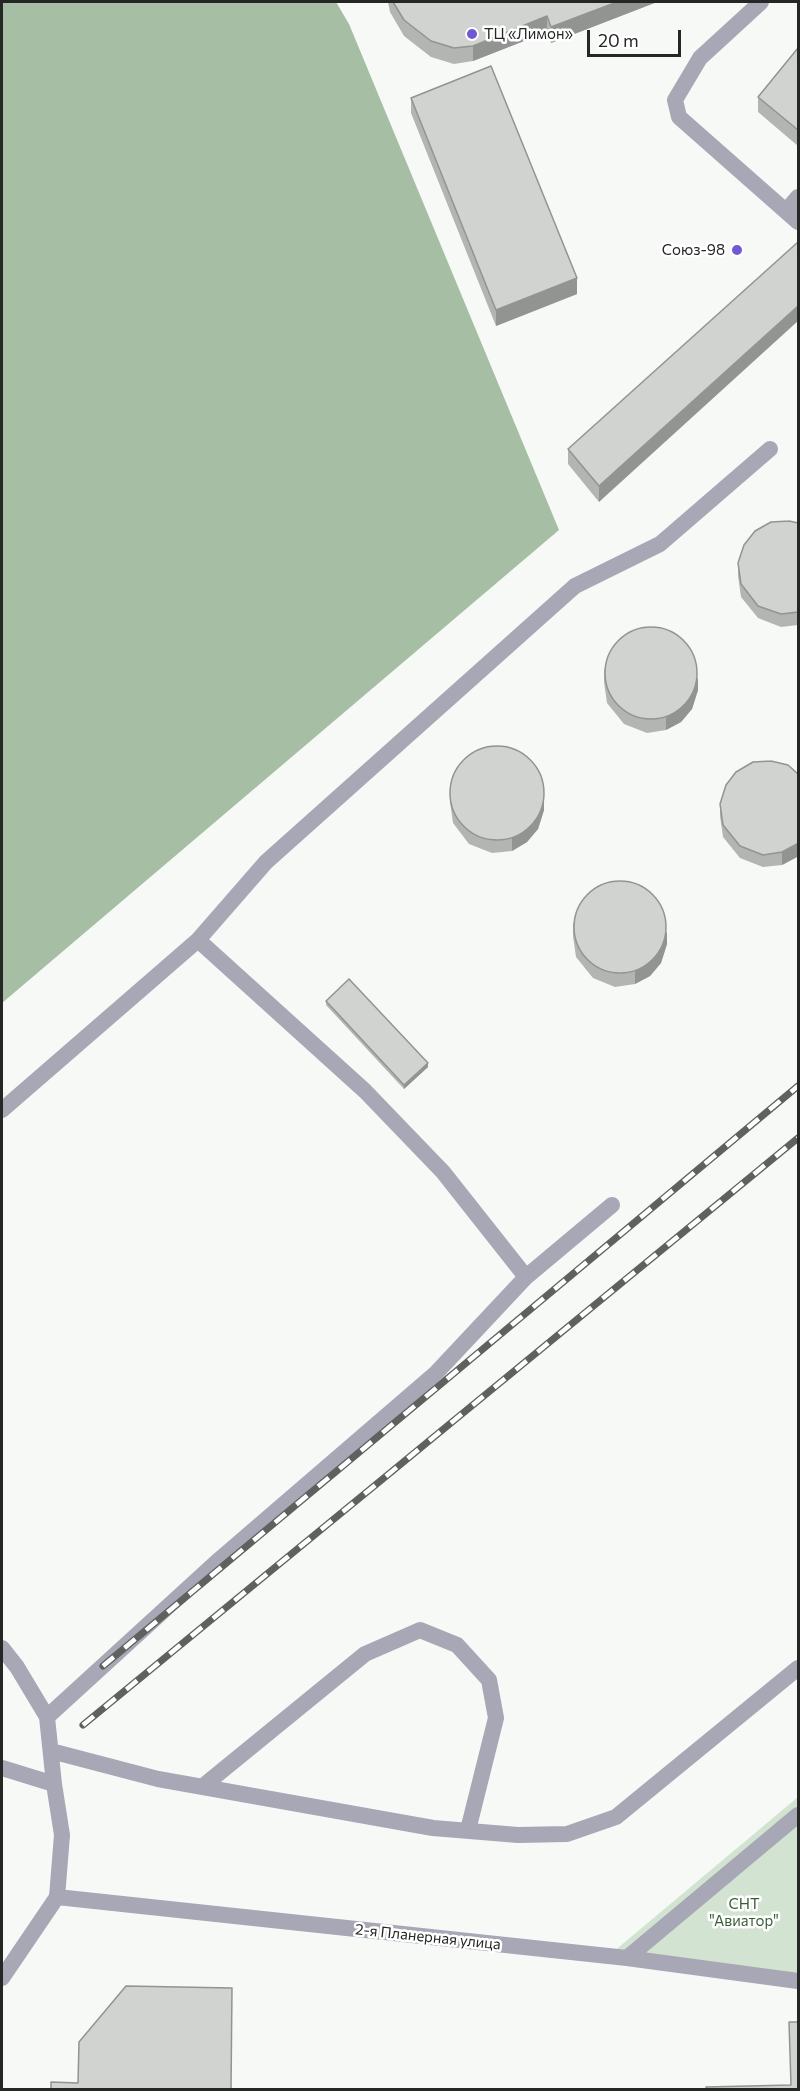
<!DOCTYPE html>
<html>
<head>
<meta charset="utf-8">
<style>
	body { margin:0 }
	#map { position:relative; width:800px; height:2091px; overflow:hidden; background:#f6f9f6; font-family:Commissioner,sans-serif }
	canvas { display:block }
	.frame { position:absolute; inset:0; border:3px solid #252725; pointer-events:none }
	.scale { position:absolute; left:587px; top:30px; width:94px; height:27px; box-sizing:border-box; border:3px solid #252725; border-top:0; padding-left:8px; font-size:18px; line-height:21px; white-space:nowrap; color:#252725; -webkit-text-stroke:4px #fff; paint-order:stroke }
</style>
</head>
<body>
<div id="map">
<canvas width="800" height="2091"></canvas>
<div class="frame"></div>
<div class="scale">20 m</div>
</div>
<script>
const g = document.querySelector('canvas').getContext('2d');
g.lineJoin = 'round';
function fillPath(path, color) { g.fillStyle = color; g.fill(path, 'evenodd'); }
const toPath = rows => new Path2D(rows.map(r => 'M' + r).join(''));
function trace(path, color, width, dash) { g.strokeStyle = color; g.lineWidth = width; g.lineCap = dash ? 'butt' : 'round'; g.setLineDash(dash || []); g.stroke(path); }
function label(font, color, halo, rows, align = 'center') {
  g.font = font + ' Commissioner,sans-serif'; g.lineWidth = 5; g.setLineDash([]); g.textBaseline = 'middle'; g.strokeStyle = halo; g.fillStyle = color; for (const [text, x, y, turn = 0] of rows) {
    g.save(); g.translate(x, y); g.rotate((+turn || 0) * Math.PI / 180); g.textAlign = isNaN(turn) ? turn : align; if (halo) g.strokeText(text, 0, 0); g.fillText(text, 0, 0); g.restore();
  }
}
const green = toPath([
	[798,1797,798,1975,613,1952]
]);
const forest = toPath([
	[2,2,336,2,349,24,559,530,2,1003]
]);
const service = toPath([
	[761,2,700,58,675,100,679,117,798,222],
	[786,211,798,197],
	[198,940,365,1091,443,1172,526,1277],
	[2,1110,198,940,266,862,575,586,660,544,770,449],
	[2,1648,17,1667,47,1717,54,1784],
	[47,1717,220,1559,436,1373,526,1277,612,1205],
	[51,1751,158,1779,433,1828,518,1835,567,1834,616,1817,798,1668],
	[2,1768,54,1784,62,1835,57,1897,627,1958,798,1981],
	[202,1787,365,1654,420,1630,457,1645,489,1680,496,1718,468,1830],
	[627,1958,798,1815]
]);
const minor = toPath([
	[2,1978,57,1897]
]);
const rail = toPath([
	[103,1666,798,1086],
	[83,1725,798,1138]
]);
const wall = toPath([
	[388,2,657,2,551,43,547,32,473,61,454,64,431,57,404,36,390,12],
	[798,48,798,146,758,112,758,97],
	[411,98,577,294,496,326,411,113],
	[798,242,599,502,568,464,568,449],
	[798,523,798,625,781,627,758,618,741,597,738,576,738,563],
	[604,669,698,690,692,709,681,722,666,730,647,733,624,724,607,703,604,682],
	[450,789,544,810,538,829,527,842,512,851,492,853,469,844,453,823,450,802],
	[720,804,797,857,782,865,763,867,740,858,723,837,720,816],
	[573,923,667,944,661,963,650,976,635,984,615,987,593,978,576,957,573,936],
	[326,1001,428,1067,404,1089,326,1005]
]);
const shadedWall = toPath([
	[617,2,657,2,551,43,551,27],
	[547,16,547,32,473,61,473,46],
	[577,278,577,294,496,326,496,310],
	[798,306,798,321,599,502,599,486],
	[698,678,698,690,692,709,681,722,666,730,666,718],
	[544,798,544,810,538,829,527,842,512,851,512,838],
	[798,842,798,855,797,857,782,865,782,852],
	[667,932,667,944,661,963,650,976,635,984,635,972],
	[428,1063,428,1067,404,1089,404,1085]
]);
const building = toPath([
	[393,2,617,2,551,27,547,16,473,46,454,48,431,41,404,20,393,2],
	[798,48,798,130,758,97,798,48],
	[491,66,577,278,496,310,411,98,491,66],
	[798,242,798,306,599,486,568,449,798,242],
	[789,521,798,523,798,612,781,614,758,606,741,584,738,563,744,545,755,531,771,522,789,521],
	'605 673a46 46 0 1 1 92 0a46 46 0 1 1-92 0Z',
	'450 793a47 47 0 1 1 94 0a47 47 0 1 1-94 0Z',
	[771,761,788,765,798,774,798,842,797,844,782,852,763,855,740,846,723,825,720,804,726,785,736,772,753,762,771,761],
	'574 927a46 46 0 1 1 92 0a46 46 0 1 1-92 0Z',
	[349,979,428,1063,404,1085,326,1001,349,979],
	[126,1986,232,1988,231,2090,51,2090,51,2082,78,2083,79,2042,126,1986],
	[789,2022,798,2022,798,2090,706,2090,706,2087,791,2085,789,2022]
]);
const markers = [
	[472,34,6,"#7259d4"],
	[737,250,6,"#7259d4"]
];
const poiNames = [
	["ТЦ «Лимон»",484,34],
	["Союз-98",725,250,"right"]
];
const parkNames = [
	["СНТ",744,1904],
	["\"Авиатор\"",744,1921]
];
const streetNames = [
	["2-я Планерная улица",428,1937,6]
];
fillPath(green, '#d2e4d1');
fillPath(forest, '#a6bfa4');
trace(service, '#a8a7b6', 16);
trace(minor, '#a8a7b6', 16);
trace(rail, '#5e615e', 7);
trace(rail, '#fff', 4.5, [14]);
fillPath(wall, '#b3b5b3');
fillPath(shadedWall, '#929492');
fillPath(building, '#d0d3d0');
trace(building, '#929492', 1.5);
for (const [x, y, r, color] of markers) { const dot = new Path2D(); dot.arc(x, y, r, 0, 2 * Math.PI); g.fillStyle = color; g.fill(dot); trace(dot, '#fff', 2); }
label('15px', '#252725', '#fff', poiNames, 'left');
label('15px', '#395e37', '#fff', parkNames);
label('15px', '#252725', '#fff', streetNames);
</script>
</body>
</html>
